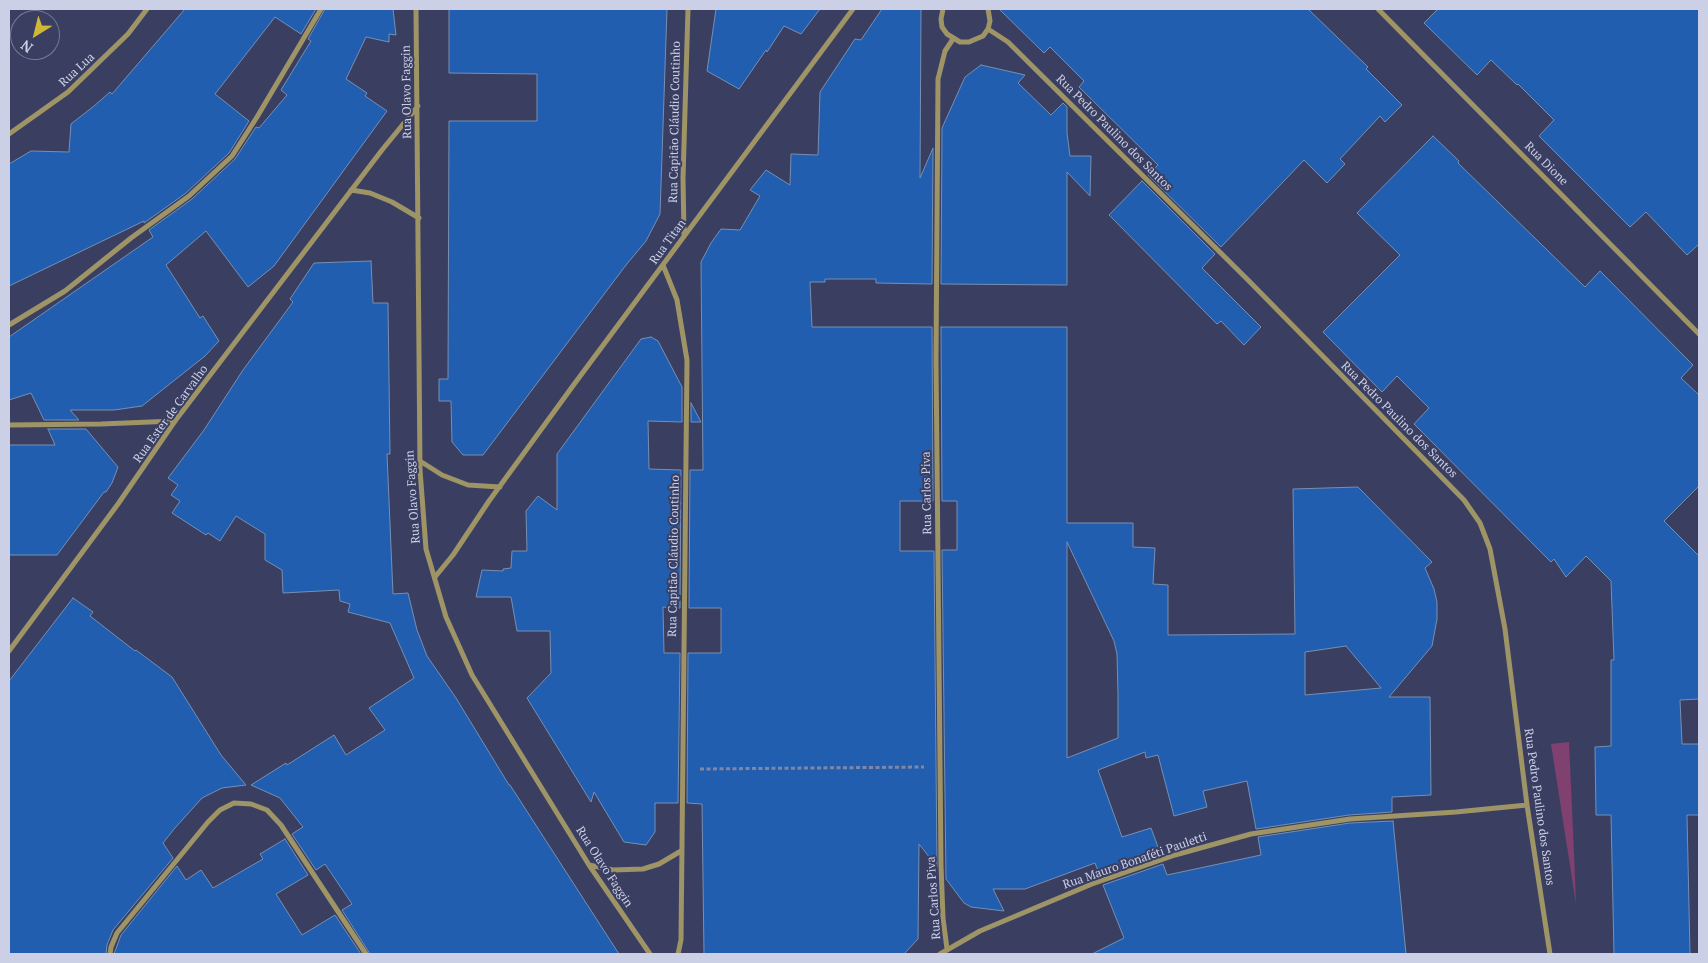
<!DOCTYPE html>
<html>
<head>
<meta charset="utf-8">
<style>
	body { margin:0 }
	#map { position:relative; width:1708px; height:963px; overflow:hidden; background:#3a3f62; font-family:"PT Serif",serif }
	canvas { display:block }
	.frame { position:absolute; inset:0; border:10px solid #ccd0e6; pointer-events:none }
	.north { position:absolute; left:10px; top:10px; width:50px; height:50px; box-sizing:border-box; background:#3a3f62; border:1px solid #747997; border-radius:50%; rotate:216deg; font-size:14px; font-weight:700; line-height:20px; text-align:center; color:#ccd0e6 }
	.north::after { content:''; display:block; margin:auto; width:18px; height:22px; background:#d1b736; clip-path:polygon(50% 0,100% 100%,50% 72%,0 100%) }
</style>
</head>
<body>
<div id="map">
<canvas width="1708" height="963"></canvas>
<div class="frame"></div>
<div class="north">N</div>
</div>
<script>
const g = document.querySelector('canvas').getContext('2d');
g.lineJoin = 'round';
function fillPath(path, color) { g.fillStyle = color; g.fill(path, 'evenodd'); }
const toPath = rows => new Path2D(rows.map(r => 'M' + r).join(''));
function trace(path, color, width, dash) { g.strokeStyle = color; g.lineWidth = width; g.lineCap = dash ? 'butt' : 'round'; g.setLineDash(dash || []); g.stroke(path); }
function label(font, color, halo, rows, align = 'center') {
  g.font = font + ' "PT Serif",serif'; g.lineWidth = 4; g.setLineDash([]); g.textBaseline = 'middle'; g.strokeStyle = halo; g.fillStyle = color; for (const [text, x, y, turn = 0] of rows) {
    g.save(); g.translate(x, y); g.rotate((+turn || 0) * Math.PI / 180); g.textAlign = isNaN(turn) ? turn : align; if (halo) g.strokeText(text, 0, 0); g.fillText(text, 0, 0); g.restore();
  }
}
const green = toPath([
	[1569,742,1574,854,1576,904,1551,744]
]);
const building = toPath([
	[185,9,316,9,301,34,275,17,215,94,249,121,229,153,186,193,144,223,144,221,9,286,9,164,31,151,69,152,71,124,94,106,110,92,112,94,185,9],
	[325,9,393,9,396,35,389,34,389,42,366,37,346,79,367,93,365,96,387,111,274,266,248,287,206,231,166,265,200,318,203,316,219,341,205,356,142,406,114,410,70,410,79,420,44,420,31,393,9,400,9,337,153,237,149,230,192,199,235,159,256,127,259,128,287,95,281,90,311,41,308,39,325,9],
	[449,9,667,9,660,214,646,241,626,265,483,455,463,455,452,442,451,401,439,401,439,379,448,379,449,121,537,121,537,74,449,73,449,9],
	[716,9,820,9,801,34,784,26,767,52,766,50,739,89,707,71,716,9],
	[882,9,921,9,920,178,933,148,932,284,876,283,876,279,825,279,825,282,810,282,812,327,932,327,933,501,900,501,900,551,934,551,937,867,919,844,918,939,904,954,704,954,702,804,687,803,688,653,721,653,721,608,689,608,690,470,703,470,701,262,711,243,721,229,740,230,760,196,750,190,766,170,790,185,791,154,818,155,820,92,855,39,861,40,882,9],
	[999,9,1308,9,1368,67,1366,69,1402,105,1385,122,1380,116,1340,159,1345,164,1327,183,1304,160,1221,247,1148,175,1158,165,1079,87,1084,81,1050,47,1044,53,999,9],
	[1438,9,1699,9,1699,244,1687,255,1646,212,1630,227,1539,136,1554,120,1518,84,1517,85,1491,60,1477,75,1424,23,1438,9],
	[981,65,1025,75,1018,83,1051,115,1063,103,1067,107,1067,133,1070,156,1091,156,1090,196,1067,172,1067,285,941,284,942,128,965,77,981,65],
	[1433,136,1459,161,1458,163,1585,287,1600,271,1693,365,1681,378,1699,395,1699,486,1664,521,1699,556,1699,699,1680,700,1682,744,1699,744,1699,815,1687,815,1690,954,1614,954,1611,815,1596,815,1595,747,1611,746,1611,660,1614,660,1611,581,1586,556,1566,577,1554,559,1551,562,1414,424,1429,408,1397,376,1382,392,1323,332,1400,255,1357,213,1433,136],
	[1142,181,1215,254,1202,268,1261,327,1244,345,1221,321,1217,324,1109,215,1142,181],
	[371,261,373,303,388,303,390,454,387,454,393,594,408,593,417,630,427,656,456,698,509,785,510,785,619,954,370,954,342,910,352,904,325,864,316,870,292,834,303,827,280,798,251,785,286,763,287,765,334,735,346,755,385,730,369,708,414,678,390,623,348,612,350,604,340,601,339,590,283,593,282,570,265,560,265,534,236,516,220,541,208,533,206,535,172,513,180,501,171,495,178,485,168,478,204,430,243,370,293,302,290,299,314,263,371,261],
	[941,327,1067,327,1067,523,1133,523,1133,547,1155,548,1153,584,1168,585,1168,635,1295,634,1293,489,1358,487,1432,562,1425,568,1434,589,1437,602,1437,619,1432,646,1389,697,1430,697,1431,795,1392,797,1392,812,1349,815,1256,829,1247,781,1203,791,1207,807,1174,816,1158,755,1146,758,1145,752,1098,770,1122,837,1151,828,1161,855,1100,876,1095,863,1025,889,993,889,1004,911,971,907,964,903,946,879,942,550,957,550,957,501,942,501,941,327],
	[1067,542,1114,641,1117,654,1118,694,1118,738,1067,758,1067,542],
	[1346,646,1381,688,1305,695,1305,652,1346,646],
	[651,337,658,341,682,387,682,422,648,421,649,469,681,470,680,608,663,607,664,653,680,653,678,803,655,803,655,832,646,845,624,842,594,792,591,802,527,698,551,673,550,631,517,631,511,597,476,597,482,570,503,571,503,569,511,568,512,551,527,551,526,511,538,496,557,510,557,454,641,339,651,337],
	[691,403,701,422,691,422,691,403],
	[48,429,86,429,118,467,112,483,106,492,104,492,57,555,9,555,9,445,55,445,48,429],
	[73,598,93,612,90,616,135,651,136,650,172,677,221,755,246,785,222,788,202,798,174,829,163,843,173,858,113,930,107,945,106,954,9,954,9,681,73,598],
	[1393,821,1406,954,1092,954,1124,938,1103,885,1163,864,1167,875,1261,855,1258,837,1350,823,1393,821],
	[285,839,308,875,276,894,302,935,335,915,361,954,114,954,121,935,177,866,186,880,201,870,213,888,263,859,260,854,285,839]
]);
const path = toPath([
	[700,769,924,767]
]);
const minor = toPath([
	[416,9,420,470,426,549,446,617,472,675,589,865,650,954],
	[943,9,941,19,942,27,947,34,960,42,969,42,983,36,988,29,990,21,988,9],
	[1378,9,1699,334],
	[988,29,1008,42,1248,280,1464,500,1480,523,1490,549,1505,629,1527,805,1550,954],
	[9,134,68,92,128,34,147,9],
	[351,190,370,193,392,202,419,218],
	[684,235,683,178,688,9],
	[663,265,677,300,687,360,681,940,678,954],
	[9,325,65,291,131,238,189,196,232,156,257,117,321,9],
	[9,425,101,424,175,421],
	[420,461,442,475,468,485,500,487],
	[435,577,453,555,489,501,575,383,853,9],
	[9,651,118,504,175,421,382,150,418,106],
	[589,865,613,870,643,869,659,864,681,851],
	[947,949,943,918,941,865,936,360,938,79,945,51,953,39],
	[110,954,111,947,117,933,208,822,220,810,234,803,251,804,267,810,281,825,366,954],
	[940,954,980,931,1092,884,1175,855,1251,834,1350,819,1456,812,1527,805]
]);
const streetNames = [
	["Rua Lua",77,70,-43],
	["Rua Olavo Faggin",407,92,-91],
	["Rua Capitão Cláudio Coutinho",675,122,-89],
	["Rua Pedro Paulino dos Santos",1114,133,45],
	["Rua Dione",1546,164,45],
	["Rua Titan",668,242,-54],
	["Rua Ester de Carvalho",171,414,-54],
	["Rua Pedro Paulino dos Santos",1399,420,45],
	["Rua Carlos Piva",927,493,-91],
	["Rua Olavo Faggin",413,497,-94],
	["Rua Capitão Cláudio Coutinho",674,556,-89],
	["Rua Pedro Paulino dos Santos",1539,807,82],
	["Rua Mauro Bonaféti Pauletti",1135,861,-19],
	["Rua Olavo Faggin",604,867,57],
	["Rua Carlos Piva",934,898,-94]
];
fillPath(green, '#804170');
fillPath(building, '#225eb0');
trace(building, '#768fb2', 1);
trace(path, '#8286a3', 3, [4, 2.5]);
trace(minor, '#9e9466', 5);
label('12px', '#ccd0e6', '#3a3f62', streetNames);
</script>
</body>
</html>
